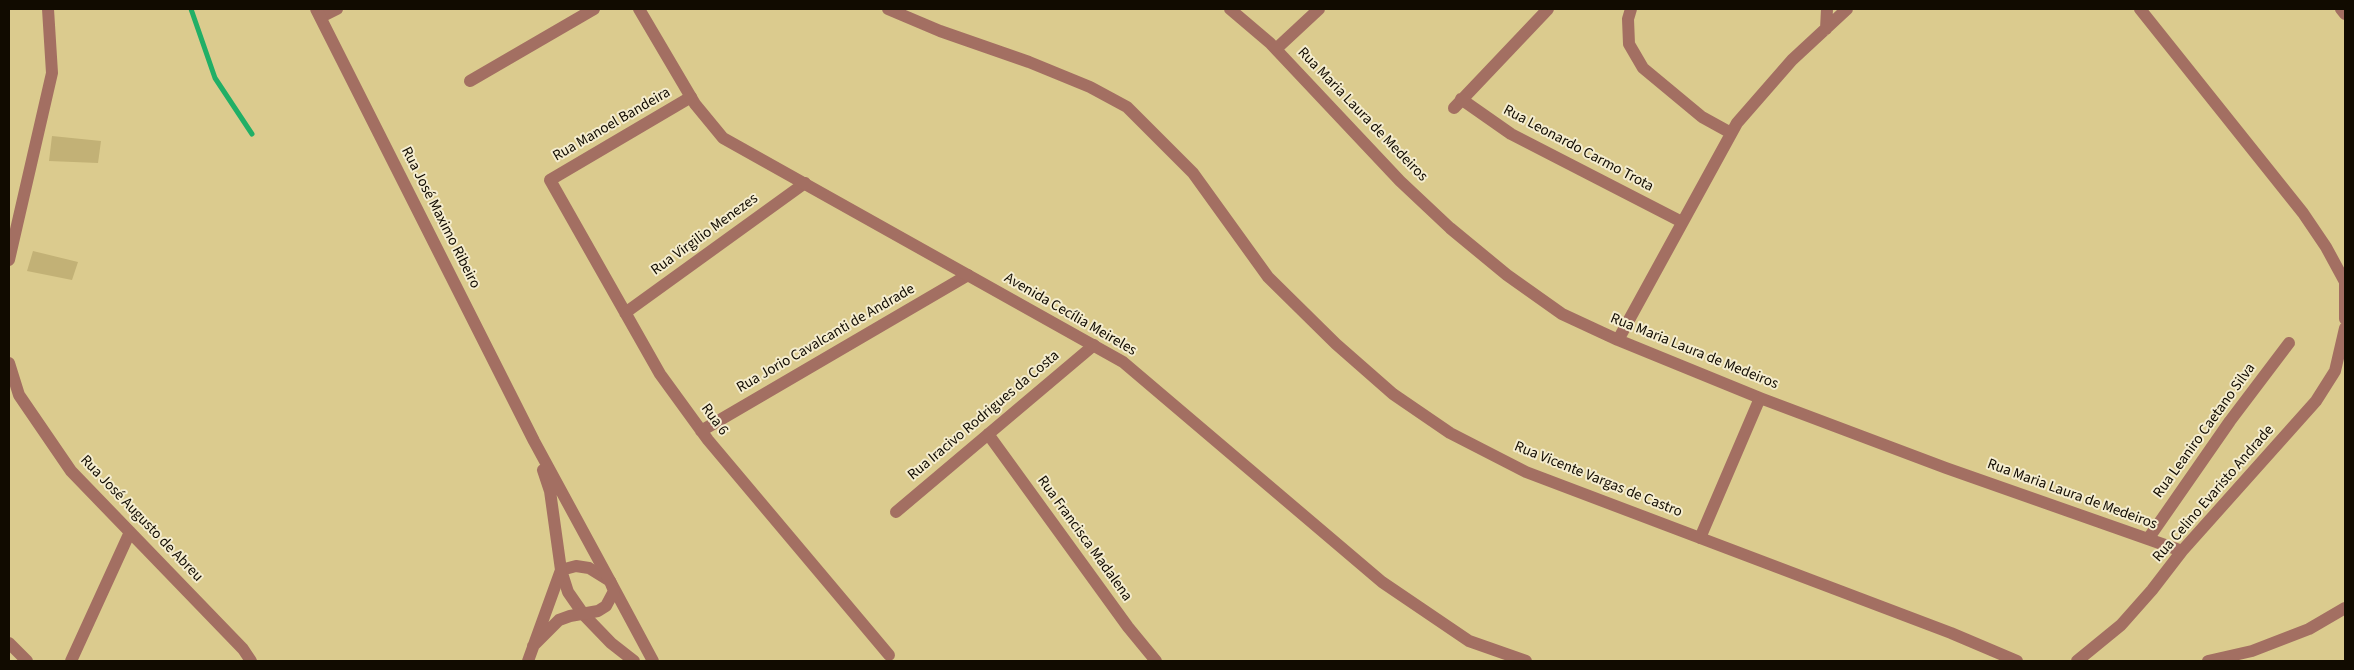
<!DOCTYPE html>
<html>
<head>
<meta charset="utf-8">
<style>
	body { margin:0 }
	#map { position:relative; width:2354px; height:670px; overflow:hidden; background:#dbcb8e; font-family:"Source Sans 3",sans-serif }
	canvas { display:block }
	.frame { position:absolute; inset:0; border:10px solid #110b00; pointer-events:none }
</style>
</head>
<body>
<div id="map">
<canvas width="2354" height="670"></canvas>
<div class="frame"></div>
</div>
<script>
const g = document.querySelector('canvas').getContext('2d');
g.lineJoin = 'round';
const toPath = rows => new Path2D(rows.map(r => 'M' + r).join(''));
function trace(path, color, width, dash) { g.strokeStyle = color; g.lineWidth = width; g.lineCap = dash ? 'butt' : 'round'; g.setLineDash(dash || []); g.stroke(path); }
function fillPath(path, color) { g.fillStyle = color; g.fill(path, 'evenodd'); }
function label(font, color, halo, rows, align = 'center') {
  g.font = font + ' "Source Sans 3",sans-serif'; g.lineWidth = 4; g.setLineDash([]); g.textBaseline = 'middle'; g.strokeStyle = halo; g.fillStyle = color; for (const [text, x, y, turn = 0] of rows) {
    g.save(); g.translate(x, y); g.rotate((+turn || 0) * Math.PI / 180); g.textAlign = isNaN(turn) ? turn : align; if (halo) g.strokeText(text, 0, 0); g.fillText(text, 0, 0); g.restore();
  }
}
const stream = toPath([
	[191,9,215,78,252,134]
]);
const building = toPath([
	[52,136,101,141,98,163,49,161],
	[33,251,78,262,72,280,27,271]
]);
const minor = toPath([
	[888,9,940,31,1029,62,1090,87,1127,107,1193,173,1268,277,1336,344,1393,394,1450,433,1526,472,1951,633,2017,661],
	[1230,9,1270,43,1400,181,1450,228,1507,275,1562,314,1618,340,1760,398,1946,468,2182,551],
	[1631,9,1628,19,1629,44,1643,68,1702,117,1731,133],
	[2140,9,2303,213,2326,247,2345,282,2345,319],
	[2341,9,2345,14],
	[321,17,337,9],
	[1826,29,1827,9],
	[1276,49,1319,9],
	[470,81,594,9],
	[691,97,550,180,660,374,708,440,889,655],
	[1461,99,1511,134,1682,222],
	[1454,108,1548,9],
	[9,260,52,73,48,9],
	[625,313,805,183],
	[1618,340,1737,123,1792,60,1847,9],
	[9,363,19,395,71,471,243,649,251,661],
	[701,431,968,275],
	[988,434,1128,627,1156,661],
	[896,512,1094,345],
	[1700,538,1760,398],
	[2148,539,2230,421,2289,343],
	[9,643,27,661],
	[71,661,130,532],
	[634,661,611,643,584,615,568,592,561,570,576,566,589,568,610,581,653,661],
	[2077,661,2121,625,2152,590,2182,551,2316,401,2335,371,2345,328],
	[2208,661,2252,651,2309,629,2345,608]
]);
const tertiary = toPath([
	[316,9,534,441,610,581,614,591,606,606,598,611,570,616,559,620,533,646],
	[639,9,695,104,723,138,1123,362,1382,582,1469,641,1526,661],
	[528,661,561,570,550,491,543,470]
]);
const streetNames = [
	["Rua Maria Laura de Medeiros",1362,115,46],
	["Rua Manoel Bandeira",612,125,-30],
	["Rua Leonardo Carmo Trota",1578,149,28],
	["Rua José Maximo Ribeiro",440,218,63],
	["Rua Virgilio Menezes",705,235,-36],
	["Avenida Cecília Meireles",1070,315,30],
	["Rua Jorio Cavalcanti de Andrade",826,339,-30],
	["Rua Maria Laura de Medeiros",1694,352,22],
	["Rua Iracivo Rodrigues da Costa",984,416,-40],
	["Rua 6",714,420,53],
	["Rua Leaniro Caetano Silva",2205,431,-54],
	["Rua Vicente Vargas de Castro",1598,480,22],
	["Rua Celino Evaristo Andrade",2214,494,-49],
	["Rua Maria Laura de Medeiros",2072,495,20],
	["Rua José Augusto de Abreu",141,519,46],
	["Rua Francisca Madalena",1084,539,54]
];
trace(stream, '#21af66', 5);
fillPath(building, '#c2b176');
trace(minor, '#a36f62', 12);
trace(tertiary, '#a36f62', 12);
label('15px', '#110b00', '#f4ecce', streetNames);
</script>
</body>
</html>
